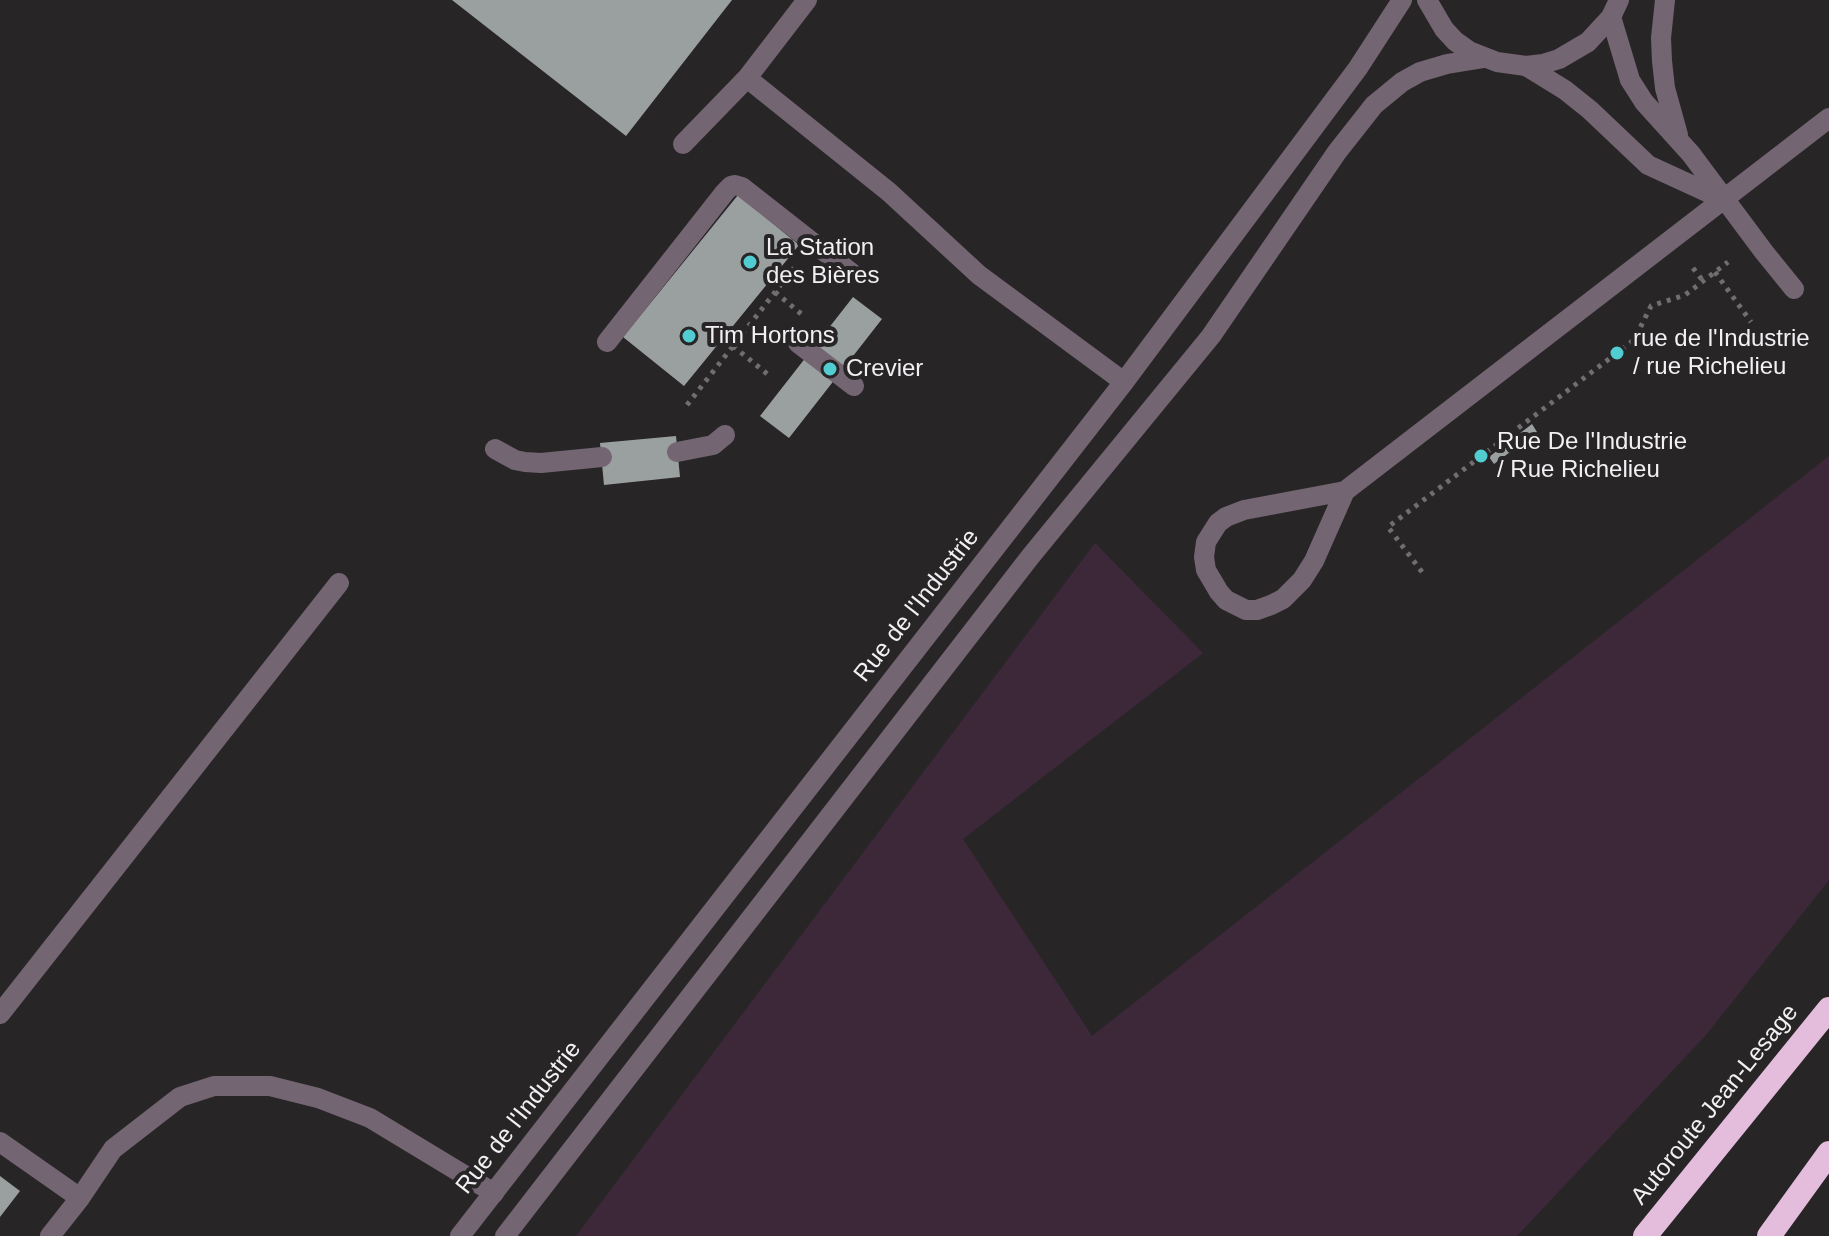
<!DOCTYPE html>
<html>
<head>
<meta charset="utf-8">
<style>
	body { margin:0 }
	canvas { display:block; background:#282527 }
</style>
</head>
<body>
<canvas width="1829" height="1236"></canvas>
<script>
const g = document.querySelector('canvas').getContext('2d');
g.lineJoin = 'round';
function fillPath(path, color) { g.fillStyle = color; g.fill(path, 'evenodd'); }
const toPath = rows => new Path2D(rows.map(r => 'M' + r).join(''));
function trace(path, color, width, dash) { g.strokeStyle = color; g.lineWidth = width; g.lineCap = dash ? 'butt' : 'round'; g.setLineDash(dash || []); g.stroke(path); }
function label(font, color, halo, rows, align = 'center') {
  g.font = font + ' Arial,sans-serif'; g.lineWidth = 8; g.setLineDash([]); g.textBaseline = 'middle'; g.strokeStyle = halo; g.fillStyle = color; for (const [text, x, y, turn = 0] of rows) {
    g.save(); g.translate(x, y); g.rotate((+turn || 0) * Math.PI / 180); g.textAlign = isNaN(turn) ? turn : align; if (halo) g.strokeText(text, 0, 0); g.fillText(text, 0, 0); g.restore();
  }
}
const green = toPath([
	[1829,456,1829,880,1706,1035,1517,1236,576,1236,1095,543,1203,653,963,839,1092,1036]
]);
const building = toPath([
	[452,0,732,0,626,136],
	[738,195,799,245,684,386,623,337],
	[853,297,882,319,789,438,760,416],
	[1532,424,1537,432,1494,464,1489,457],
	[676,436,680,477,604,485,600,443],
	[0,1176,20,1191,0,1217]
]);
const path = toPath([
	[1693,268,1703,281],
	[1715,272,1751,322],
	[775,292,805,317],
	[733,346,771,377],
	[687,405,797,264],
	[1422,572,1388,527,1634,340,1651,306,1685,295,1728,262]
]);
const service = toPath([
	[1665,0,1661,38,1662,61,1665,88,1678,135],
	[1611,17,1630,80,1644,102,1691,154,1764,252,1794,289],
	[1526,66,1565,90,1590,110,1648,165,1722,199],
	[747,78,889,192,979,275,1124,382],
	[683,144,747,78,807,0],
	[607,342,725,192,731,186,735,185,742,187,853,274],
	[798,343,854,386],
	[495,449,515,460,525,462,541,463,602,457],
	[677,452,713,445,725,435],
	[1345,491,1314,561,1302,580,1283,599,1271,605,1257,610,1246,610,1226,600,1219,592,1206,570,1204,557,1206,542,1218,523,1226,517,1244,510,1345,491,1829,118],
	[0,1014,339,583],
	[0,1142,80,1198],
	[50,1236,80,1198,113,1149,180,1097,214,1086,270,1086,318,1098,370,1118,494,1193]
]);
const tertiary = toPath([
	[1427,0,1444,29,1455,41,1469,51,1497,62,1526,66,1543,64,1559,59,1588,42,1611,17,1619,0],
	[460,1236,1124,382,1358,68,1402,0],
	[505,1236,1030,557,1211,336,1337,152,1374,105,1402,82,1420,72,1447,64,1484,58]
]);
const motorway = toPath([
	[1645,1236,1829,1009],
	[1769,1236,1829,1153]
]);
const markers = [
	[750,262,8,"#51ccd1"],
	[689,336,8,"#51ccd1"],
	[1617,353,8,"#51ccd1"],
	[830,369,8,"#51ccd1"],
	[1481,456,8,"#51ccd1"]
];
const poiNames = [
	["La Station",766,248],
	["des Bières",766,276],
	["Tim Hortons",705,336],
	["rue de l'Industrie",1633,339],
	["/ rue Richelieu",1633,367],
	["Crevier",846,369],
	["Rue De l'Industrie",1497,442],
	["/ Rue Richelieu",1497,470]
];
const streetNames = [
	["Rue de l'Industrie",917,606,-52],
	["Autoroute Jean-Lesage",1715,1105,-51],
	["Rue de l'Industrie",519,1118,-52]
];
fillPath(green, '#3d283a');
fillPath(building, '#9aa0a0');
trace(path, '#716e70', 5, [4, 6]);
trace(service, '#746572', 20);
trace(tertiary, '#746572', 20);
trace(motorway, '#e4bddd', 24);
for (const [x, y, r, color] of markers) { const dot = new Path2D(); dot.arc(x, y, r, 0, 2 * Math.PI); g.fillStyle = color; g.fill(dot); trace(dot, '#282527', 3); }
label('24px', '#f2f0f2', '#282527', poiNames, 'left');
label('24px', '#f2f0f2', '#282527', streetNames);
</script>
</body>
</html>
